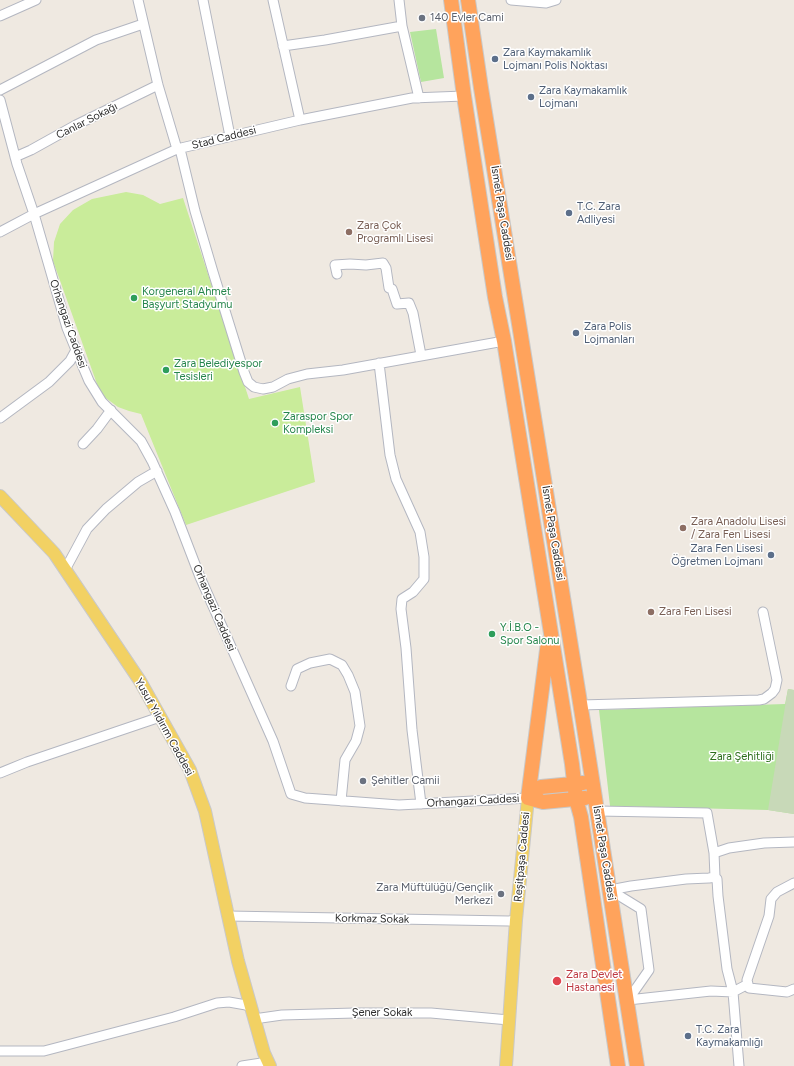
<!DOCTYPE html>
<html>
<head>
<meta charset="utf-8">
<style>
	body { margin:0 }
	canvas { display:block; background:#efe9e1 }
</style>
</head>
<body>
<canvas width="794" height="1066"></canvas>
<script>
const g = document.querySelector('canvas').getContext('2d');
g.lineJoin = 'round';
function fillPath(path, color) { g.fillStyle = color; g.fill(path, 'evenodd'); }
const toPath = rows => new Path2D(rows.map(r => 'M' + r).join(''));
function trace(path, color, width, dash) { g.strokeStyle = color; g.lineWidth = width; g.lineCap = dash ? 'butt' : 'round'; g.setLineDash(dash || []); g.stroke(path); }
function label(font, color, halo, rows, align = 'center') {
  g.font = font + ' Figtree,sans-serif'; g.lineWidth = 3; g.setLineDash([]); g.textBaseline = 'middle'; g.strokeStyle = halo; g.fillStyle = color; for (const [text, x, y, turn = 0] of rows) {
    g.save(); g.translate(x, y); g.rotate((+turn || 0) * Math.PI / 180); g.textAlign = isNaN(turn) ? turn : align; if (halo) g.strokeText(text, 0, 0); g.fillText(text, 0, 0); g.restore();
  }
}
const green = toPath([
	[436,29,444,78,421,82,410,32],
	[788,689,794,690,794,814,768,810,610,806,599,710,785,704]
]);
const cemetery = toPath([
	[788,689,794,690,794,814,768,810]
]);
const pitch = toPath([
	[126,192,143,195,160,204,183,198,249,399,300,387,315,482,186,525,141,414,129,411,118,407,103,396,97,384,53,261,54,242,60,224,73,210,92,199]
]);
const minor = toPath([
	[138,0,158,85,177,149],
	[203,0,230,136],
	[273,0,300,120],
	[399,0,402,26,419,98],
	[511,0,546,3,556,0],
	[0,16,36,0],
	[283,46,325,40,402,26],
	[0,90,96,40,143,24],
	[0,100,17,164,34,214,67,328,76,350,89,381,102,402,141,441,152,461,175,512,200,577,273,741,291,794,305,798,399,805,528,798],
	[180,149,195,211,213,272,244,372,248,382,254,387,263,389,273,387,288,379,307,374,343,370,504,341],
	[15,157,31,150,76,125,158,85],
	[0,232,34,214,177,149,300,120,412,98,464,96],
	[337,274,335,265,350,264,366,265,383,263,386,268,389,288,392,289,397,304,409,303,413,313,421,355],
	[379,363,390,455,396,479,420,532,424,557,424,579,413,592,402,599,401,609,406,648,412,730,421,804],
	[0,418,49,382,70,361,76,350],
	[83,444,97,429,111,410],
	[65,570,87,529,106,509,138,482,157,471],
	[291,686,297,669,310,663,330,659,342,665,348,675,355,692,360,726,356,741,345,760,341,801],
	[581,705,759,700,764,699,772,693,775,689,777,680,763,612],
	[0,773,27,762,160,717],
	[598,811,707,813,714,853],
	[715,877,717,879,718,896,727,969,733,992,739,1066],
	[794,883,777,892,771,899,769,916,747,980,749,988,787,992,794,989],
	[610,890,631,886,686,879,709,878,715,877,714,853,729,848,764,843,794,842],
	[610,890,641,909,649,970,628,1000],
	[228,916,509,921,516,920],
	[628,1000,711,991,733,992,748,984],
	[254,1019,282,1015,355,1013,431,1013,509,1020],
	[0,1051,44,1051,174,1017,217,1003,229,1002,246,1005,251,1008],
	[242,1066,268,1062]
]);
const major = toPath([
	[0,496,54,553,140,681,190,770,205,811,238,961,264,1053,270,1066],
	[506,1066,516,920,528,798]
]);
const highway = toPath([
	[451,0,464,96,495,297,504,341,572,764,576,799,581,817,618,1066],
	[468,0,481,88,583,721,637,1066],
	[528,798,548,642],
	[528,798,541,787,583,783],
	[528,798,543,802,585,798]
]);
const markers = [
	[422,18,4,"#6b7280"],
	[495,59,4,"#5c6f8a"],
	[531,97,4,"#5c6f8a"],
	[569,213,4,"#5c6f8a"],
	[349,232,4,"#8d6e63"],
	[134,298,4,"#2e9e5b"],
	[576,333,4,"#5c6f8a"],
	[166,370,4,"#2e9e5b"],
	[275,423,4,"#2e9e5b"],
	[683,528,4,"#8d6e63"],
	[771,555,4,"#5c6f8a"],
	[651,612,4,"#8d6e63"],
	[492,634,4,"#2e9e5b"],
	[363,781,4,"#6b7280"],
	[501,894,4,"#6b7280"],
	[557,981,5,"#e0444e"],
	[688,1036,4,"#5c6f8a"]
];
const worshipNames = [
	["140 Evler Cami",430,18],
	["Şehitler Camii",371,781],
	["Zara Müftülüğü/Gençlik",493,888,"right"],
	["Merkezi",493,901,"right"]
];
const serviceNames = [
	["Zara Kaymakamlık",503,53],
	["Lojmanı Polis Noktası",503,66],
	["Zara Kaymakamlık",539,91],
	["Lojmanı",539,104],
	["T.C. Zara",577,207],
	["Adliyesi",577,220],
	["Zara Polis",584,327],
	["Lojmanları",584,340],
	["Zara Fen Lisesi",763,549,"right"],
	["Öğretmen Lojmanı",763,562,"right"],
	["T.C. Zara",696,1030],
	["Kaymakamlığı",696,1043]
];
const streetNames = [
	["Canlar Sokağı",87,121,-27],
	["Stad Caddesi",224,138,-14],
	["İsmet Paşa Caddesi",502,213,81],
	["Orhangazi Caddesi",68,324,71],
	["İsmet Paşa Caddesi",553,533,81],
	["Orhangazi Caddesi",214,608,67],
	["Yusuf Yıldırım Caddesi",164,727,61],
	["Orhangazi Caddesi",473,801,-3],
	["İsmet Paşa Caddesi",604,853,81],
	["Reşitpaşa Caddesi",522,857,-85],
	["Korkmaz Sokak",372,919,1],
	["Şener Sokak",382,1013]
];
const educationNames = [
	["Zara Çok",357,226],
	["Programlı Lisesi",357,239],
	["Zara Anadolu Lisesi",691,522],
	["/ Zara Fen Lisesi",691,535],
	["Zara Fen Lisesi",659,612]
];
const leisureNames = [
	["Korgeneral Ahmet",142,292],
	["Başyurt Stadyumu",142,305],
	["Zara Belediyespor",174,364],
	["Tesisleri",174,377],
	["Zaraspor Spor",283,417],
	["Kompleksi",283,430],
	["Y.İ.B.O -",500,628],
	["Spor Salonu",500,641]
];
const parkNames = [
	["Zara Şehitliği",742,757]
];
const healthNames = [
	["Zara Devlet",566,975],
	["Hastanesi",566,988]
];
fillPath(green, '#b6e59e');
fillPath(cemetery, '#c8d9b8');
fillPath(pitch, '#c9ec9a');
trace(minor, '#b4b7c1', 11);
trace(major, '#c9c9c9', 14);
trace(highway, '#c9c9c9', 16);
trace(minor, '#fff', 9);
trace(major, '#f2d163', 12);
trace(highway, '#ffa35c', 14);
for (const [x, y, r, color] of markers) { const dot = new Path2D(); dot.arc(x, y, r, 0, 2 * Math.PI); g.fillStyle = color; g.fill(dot); trace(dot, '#fff', 1.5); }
label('11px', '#5b616d', '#fff', worshipNames, 'left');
label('11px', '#4e5e75', '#fff', serviceNames, 'left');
label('11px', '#2e2e2e', '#fff', streetNames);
label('11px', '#785e54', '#fff', educationNames, 'left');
label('11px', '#27864d', '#fff', leisureNames, 'left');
label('11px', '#2c6e1b', '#fff', parkNames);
label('11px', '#be3a42', '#fff', healthNames, 'left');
</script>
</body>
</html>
